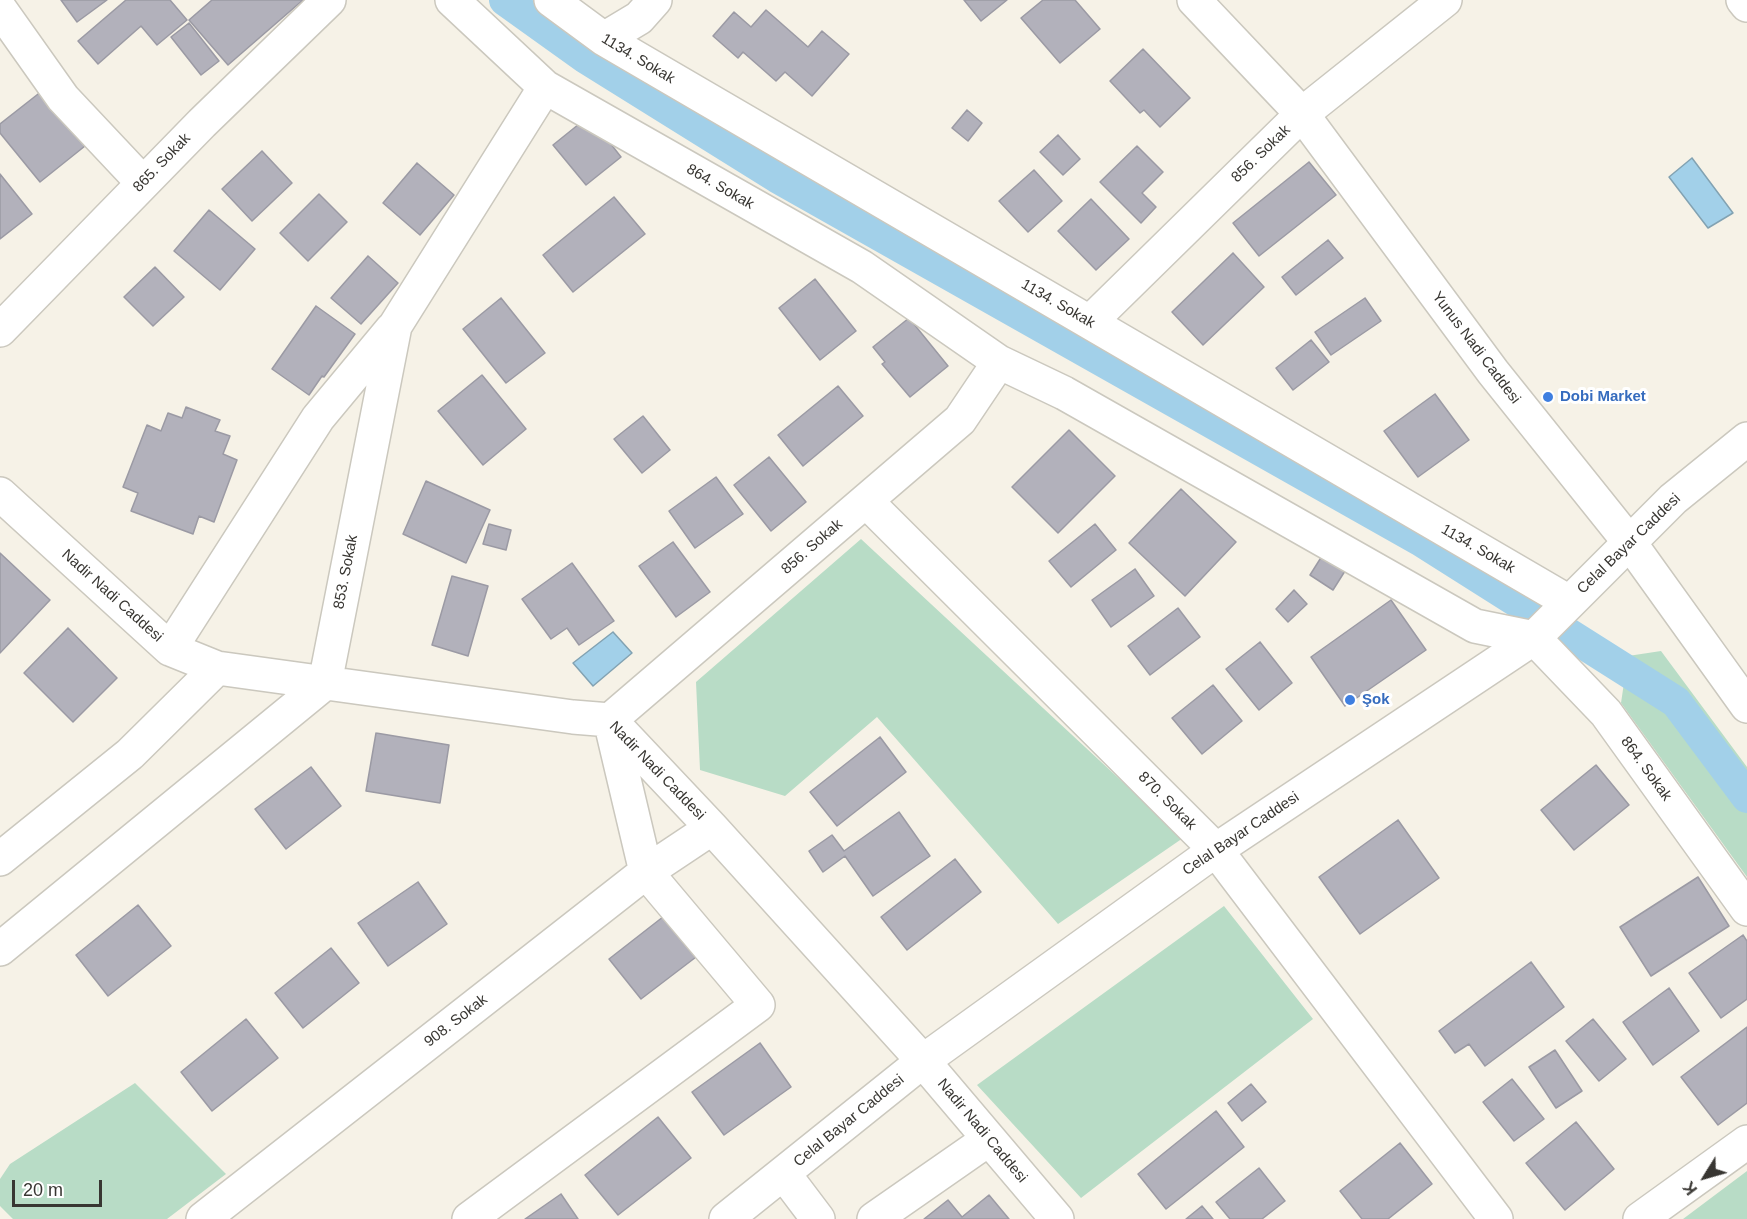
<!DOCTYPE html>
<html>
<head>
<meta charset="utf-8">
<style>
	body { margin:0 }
	#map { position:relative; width:1747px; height:1219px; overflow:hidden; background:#f6f2e7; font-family:Arial,sans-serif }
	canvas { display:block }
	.north { position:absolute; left:1675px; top:1147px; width:60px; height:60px; -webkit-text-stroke:4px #fff; paint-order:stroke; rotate:233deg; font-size:16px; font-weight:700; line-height:24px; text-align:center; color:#383632 }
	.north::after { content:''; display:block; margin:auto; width:21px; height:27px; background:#383632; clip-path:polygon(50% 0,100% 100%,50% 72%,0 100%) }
	.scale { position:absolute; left:12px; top:1180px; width:90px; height:27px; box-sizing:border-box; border:3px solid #383632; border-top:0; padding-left:8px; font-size:18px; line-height:21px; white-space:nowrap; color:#383632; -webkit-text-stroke:4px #fff; paint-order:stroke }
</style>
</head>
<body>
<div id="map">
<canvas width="1747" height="1219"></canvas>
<div class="north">K</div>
<div class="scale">20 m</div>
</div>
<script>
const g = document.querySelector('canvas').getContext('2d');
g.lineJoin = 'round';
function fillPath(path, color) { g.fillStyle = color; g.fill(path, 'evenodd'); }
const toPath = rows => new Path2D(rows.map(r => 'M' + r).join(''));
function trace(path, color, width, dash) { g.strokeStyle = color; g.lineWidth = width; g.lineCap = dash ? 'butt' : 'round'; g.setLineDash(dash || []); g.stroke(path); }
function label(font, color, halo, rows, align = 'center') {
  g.font = font + ' Arial,sans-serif'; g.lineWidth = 6; g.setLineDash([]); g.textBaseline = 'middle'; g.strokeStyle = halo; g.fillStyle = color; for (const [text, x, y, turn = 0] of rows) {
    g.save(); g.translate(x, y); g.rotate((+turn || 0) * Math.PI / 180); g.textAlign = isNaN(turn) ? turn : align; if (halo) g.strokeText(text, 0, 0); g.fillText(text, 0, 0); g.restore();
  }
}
const green = toPath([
	[861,539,1183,838,1058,924,877,717,785,796,700,770,696,682],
	[1661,651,1747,767,1747,877,1621,703,1628,656],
	[1224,906,1313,1019,1081,1198,977,1085],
	[135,1083,226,1174,167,1219,13,1219,0,1206,0,1179,10,1164],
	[1747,1171,1747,1219,1683,1219]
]);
const water = toPath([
	[1692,158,1733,213,1708,228,1669,177,1692,158],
	[613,632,632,653,593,686,573,663,613,632]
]);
const canal = toPath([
	[505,0,586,58,777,177,1420,540,1676,702,1747,797]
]);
const building = toPath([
	[61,0,107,0,77,22,61,0],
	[126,0,170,0,187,20,157,45,141,26,98,64,78,41,126,0],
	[212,0,303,0,228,65,189,20,212,0],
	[964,0,1007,0,981,21,964,0],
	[1043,0,1075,0,1100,29,1060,63,1021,18,1043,0],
	[766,10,808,47,822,31,849,54,812,96,785,72,776,81,743,52,738,58,713,36,734,12,751,27,766,10],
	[189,23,219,61,201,75,171,37,189,23],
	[1143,49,1190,98,1160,127,1144,110,1140,113,1110,81,1143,49],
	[47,87,90,142,40,182,0,133,0,124,47,87],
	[967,110,982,123,968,141,952,128,967,110],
	[589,116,621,157,586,185,553,145,589,116],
	[1058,135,1080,159,1063,175,1040,152,1058,135],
	[1137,146,1163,172,1142,193,1156,207,1141,223,1100,182,1137,146],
	[262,151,292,183,252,221,222,189,262,151],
	[1309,162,1336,195,1259,256,1233,223,1309,162],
	[417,163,454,195,420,235,383,203,417,163],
	[1034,170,1062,201,1028,232,999,201,1034,170],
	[0,174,32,214,0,239,0,174],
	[319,194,347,222,308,261,280,233,319,194],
	[614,197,645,234,573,292,543,255,614,197],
	[1091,199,1129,239,1096,270,1058,231,1091,199],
	[209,210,255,249,220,290,174,251,209,210],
	[1328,240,1343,258,1296,295,1282,277,1328,240],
	[1233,253,1264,287,1203,345,1172,312,1233,253],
	[368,256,398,283,361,324,331,298,368,256],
	[155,267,184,297,153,326,124,297,155,267],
	[815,279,856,331,820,360,779,308,815,279],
	[501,298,545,353,506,383,463,329,501,298],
	[1365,298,1381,321,1331,355,1315,332,1365,298],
	[316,306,355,334,324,377,322,376,309,395,272,369,316,306],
	[909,318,948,366,910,397,882,364,885,362,873,347,909,318],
	[1311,340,1329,362,1293,390,1276,368,1311,340],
	[482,375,526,429,483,465,438,411,482,375],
	[838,386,863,416,803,466,778,435,838,386],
	[1435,394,1469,440,1418,477,1384,431,1435,394],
	[186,407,220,420,215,431,230,436,223,454,237,460,214,522,199,516,193,534,131,511,138,493,123,487,147,425,161,431,168,413,182,418,186,407],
	[643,416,670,450,642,473,614,439,643,416],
	[1069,430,1115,476,1058,533,1012,487,1069,430],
	[769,457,806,502,771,531,734,485,769,457],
	[716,477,743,514,695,548,669,511,716,477],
	[426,481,490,510,466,563,403,534,426,481],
	[1181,489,1236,542,1185,596,1129,543,1181,489],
	[489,524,511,530,506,550,483,544,489,524],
	[1095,524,1116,550,1071,587,1049,561,1095,524],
	[673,542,710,592,676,617,639,566,673,542],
	[0,553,50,600,0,653,0,553],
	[1322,556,1345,571,1333,590,1310,575,1322,556],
	[572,563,614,621,579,645,567,628,551,639,522,599,572,563],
	[1135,569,1154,596,1111,627,1092,600,1135,569],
	[452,576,488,586,468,656,432,645,452,576],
	[1294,590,1307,604,1288,622,1276,609,1294,590],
	[1391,600,1426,650,1345,706,1311,657,1391,600],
	[1178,608,1200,637,1150,675,1128,646,1178,608],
	[68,628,117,678,73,722,24,673,68,628],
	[1260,642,1292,683,1259,710,1226,669,1260,642],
	[1213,685,1242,721,1202,754,1172,718,1213,685],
	[376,733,449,745,440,803,366,791,376,733],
	[880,737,906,772,837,826,810,792,880,737],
	[1596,765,1629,805,1574,850,1541,810,1596,765],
	[311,767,341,806,286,849,255,809,311,767],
	[899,812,930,856,873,896,845,856,823,872,809,851,832,835,844,851,899,812],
	[1398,820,1439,878,1360,934,1319,877,1398,820],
	[955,859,981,892,907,950,881,917,955,859],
	[1698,877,1729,926,1651,976,1620,927,1698,877],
	[418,882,447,924,388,966,358,923,418,882],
	[138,905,171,946,108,996,76,955,138,905],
	[668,913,700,954,641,999,609,959,668,913],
	[1743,935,1747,941,1747,999,1721,1018,1689,973,1743,935],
	[331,948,359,983,303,1028,275,993,331,948],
	[1531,962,1564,1007,1485,1066,1469,1044,1455,1053,1439,1031,1531,962],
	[1669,988,1699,1031,1653,1065,1623,1022,1669,988],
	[246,1019,278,1058,212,1111,181,1072,246,1019],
	[1593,1019,1626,1059,1599,1081,1566,1041,1593,1019],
	[1747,1027,1747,1103,1718,1125,1681,1077,1747,1027],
	[760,1043,791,1087,724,1135,692,1092,760,1043],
	[1555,1050,1582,1091,1556,1108,1529,1067,1555,1050],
	[1512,1079,1544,1119,1514,1141,1483,1102,1512,1079],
	[1251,1084,1266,1102,1242,1121,1228,1103,1251,1084],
	[1216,1111,1244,1147,1166,1209,1138,1174,1216,1111],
	[658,1117,691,1158,618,1215,585,1175,658,1117],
	[1576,1122,1614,1169,1565,1210,1526,1163,1576,1122],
	[1400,1143,1432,1184,1388,1219,1362,1219,1340,1191,1400,1143],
	[1259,1168,1285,1201,1262,1219,1230,1219,1216,1202,1259,1168],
	[561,1194,578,1219,525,1219,561,1194],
	[989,1195,1009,1219,924,1219,948,1200,962,1217,989,1195],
	[1202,1206,1213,1219,1186,1219,1202,1206]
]);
const minor = toPath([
	[452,0,545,87,862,267,999,362,1064,393,1475,626,1534,638,1606,713,1747,909],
	[551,0,604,39,1569,602],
	[1743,0,1747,5],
	[0,9,63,98,143,183],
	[604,39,639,18,655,0],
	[1090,322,1302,114,1445,0],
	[0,330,202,123,329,0],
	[0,494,170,649,217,668,573,717,610,720,712,828,923,1061,1057,1219],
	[866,501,1216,850,1496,1219],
	[170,649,318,418,392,329],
	[0,859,130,754,217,668],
	[0,949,325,683,395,326,545,87],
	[784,1174,818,1219],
	[203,1219,646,872,712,828],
	[469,1219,758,1005,646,872,610,720,960,420,999,362],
	[726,1219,923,1061,1216,850,1534,638,1673,499,1747,439],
	[874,1219,989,1139],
	[1640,1219,1747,1142]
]);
const major = toPath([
	[1194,0,1302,114,1493,372,1630,543,1747,706]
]);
const markers = [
	[1548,397,6,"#3f7fe0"],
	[1350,700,6,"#3f7fe0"]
];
const streetNames = [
	["1134. Sokak",638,59,31],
	["856. Sokak",1261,154,-44],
	["865. Sokak",162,163,-46],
	["864. Sokak",720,187,30],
	["1134. Sokak",1058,304,30],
	["Yunus Nadi Caddesi",1476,348,53],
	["Celal Bayar Caddesi",1629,544,-44],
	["856. Sokak",812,547,-41],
	["1134. Sokak",1478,549,30],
	["853. Sokak",346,572,-79],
	["Nadir Nadi Caddesi",112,596,42],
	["864. Sokak",1646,769,54],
	["Nadir Nadi Caddesi",657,771,46],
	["870. Sokak",1167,801,45],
	["Celal Bayar Caddesi",1241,834,-34],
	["908. Sokak",456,1021,-38],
	["Celal Bayar Caddesi",849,1121,-39],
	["Nadir Nadi Caddesi",982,1131,50]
];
const shopNames = [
	["Dobi Market",1560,397],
	["Şok",1362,700]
];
fillPath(green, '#b8dcc6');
fillPath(water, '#a2d0e9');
trace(water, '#82a2b2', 1.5);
trace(canal, '#a2d0e9', 32);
fillPath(building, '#b2b1bb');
trace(building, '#9b9aa4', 1.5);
trace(minor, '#cbc8be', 36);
trace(major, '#cbc8be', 36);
trace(minor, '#fff', 33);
trace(major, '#fff', 33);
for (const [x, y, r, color] of markers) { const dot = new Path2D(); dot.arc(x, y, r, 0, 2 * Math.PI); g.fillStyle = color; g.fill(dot); trace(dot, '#fff', 2); }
label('15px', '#383632', '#fff', streetNames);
label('bold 15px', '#366cbe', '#fff', shopNames, 'left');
</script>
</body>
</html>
